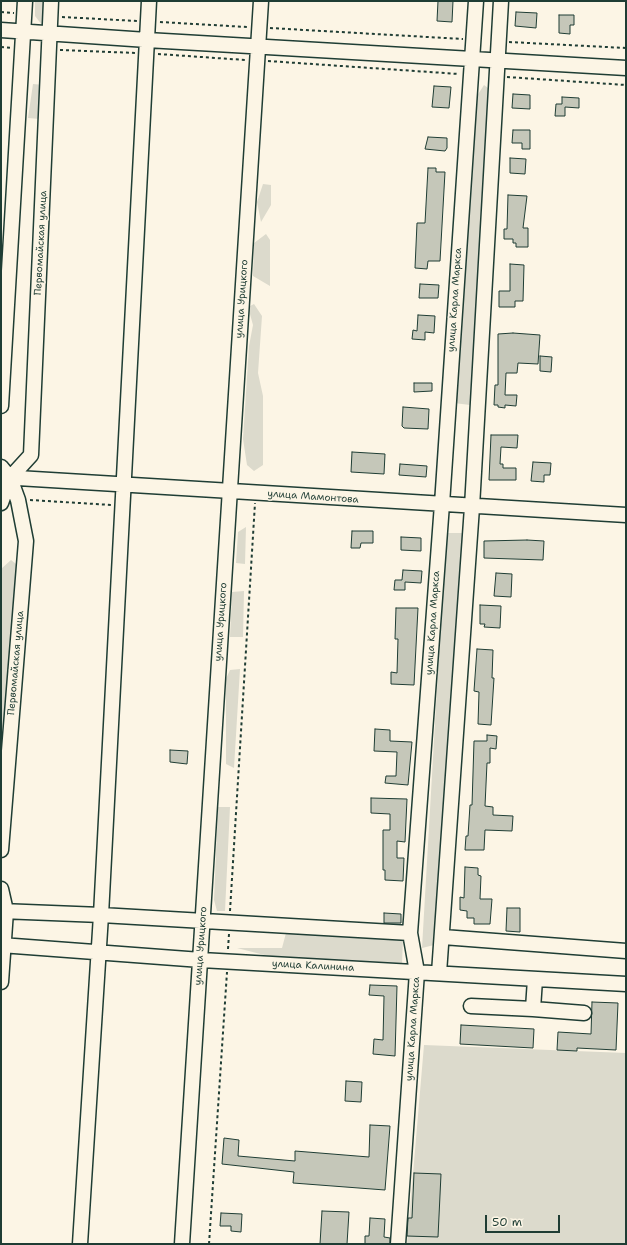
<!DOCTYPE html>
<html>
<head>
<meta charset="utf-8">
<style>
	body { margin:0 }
	#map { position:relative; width:627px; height:1245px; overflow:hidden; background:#fcf5e5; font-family:"Shantell Sans",sans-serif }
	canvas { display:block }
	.frame { position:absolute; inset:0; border:2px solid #1f3d34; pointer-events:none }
	.scale { position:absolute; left:485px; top:1215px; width:75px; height:18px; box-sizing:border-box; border:2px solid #1f3d34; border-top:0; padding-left:5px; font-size:12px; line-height:14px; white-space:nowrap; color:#1f3d34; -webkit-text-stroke:3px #fcf5e5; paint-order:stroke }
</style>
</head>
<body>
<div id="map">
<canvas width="627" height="1245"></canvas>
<div class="frame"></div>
<div class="scale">50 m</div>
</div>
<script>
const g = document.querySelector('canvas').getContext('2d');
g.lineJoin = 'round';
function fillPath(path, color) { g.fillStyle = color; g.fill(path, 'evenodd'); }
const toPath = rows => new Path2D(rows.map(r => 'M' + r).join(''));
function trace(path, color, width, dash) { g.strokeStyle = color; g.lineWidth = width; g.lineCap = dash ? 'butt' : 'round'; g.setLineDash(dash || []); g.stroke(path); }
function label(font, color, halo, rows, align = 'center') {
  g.font = font + ' "Shantell Sans",sans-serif'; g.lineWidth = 3; g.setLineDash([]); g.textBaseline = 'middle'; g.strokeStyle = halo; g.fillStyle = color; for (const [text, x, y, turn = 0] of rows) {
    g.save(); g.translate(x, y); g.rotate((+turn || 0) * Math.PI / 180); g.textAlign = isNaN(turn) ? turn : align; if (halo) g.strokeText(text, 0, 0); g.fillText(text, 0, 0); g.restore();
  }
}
const green = toPath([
	[35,1,52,1,51,24,42,25,35,16],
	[33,84,44,85,40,119,28,118],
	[484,85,492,91,470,405,454,403,475,99],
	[263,184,271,185,271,205,261,222,257,202],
	[266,234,270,240,270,286,253,276,254,243],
	[254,304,262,316,258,373,263,396,263,465,254,471,247,465,243,439,249,346,253,325,248,307],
	[246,527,245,564,236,563,238,532],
	[446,533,463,533,434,945,422,948],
	[11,560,20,567,1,844,1,569],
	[244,591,243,637,230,637,232,592],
	[240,669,234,768,226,764,226,679,230,670],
	[218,807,230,807,225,911,217,911,214,900],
	[286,933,403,936,402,965,284,960,237,948,282,948],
	[424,1045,626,1053,626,1244,407,1244]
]);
const building = toPath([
	[438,1,453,1,452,22,437,21,438,1],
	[516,12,537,13,536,28,515,26,516,12],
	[559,15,574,15,574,25,570,25,570,34,559,33,559,15],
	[434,86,451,87,449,108,432,107,434,86],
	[513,94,530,95,530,109,512,108,513,94],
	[562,97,579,98,579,108,565,107,565,116,555,116,556,104,562,104,562,97],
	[513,130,530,130,530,149,522,149,522,143,512,143,513,130],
	[428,137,447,138,447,148,445,151,425,149,428,137],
	[510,158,526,159,525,174,510,173,510,158],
	[428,168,436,168,436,172,445,172,440,261,428,261,427,269,415,268,417,223,425,223,428,168],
	[508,195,527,196,523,228,528,228,528,247,516,247,516,243,513,243,513,239,504,239,504,229,507,229,508,195],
	[510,264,524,265,523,301,515,301,515,307,499,307,499,291,510,291,510,264],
	[420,284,439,285,438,298,419,298,420,284],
	[418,315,435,316,434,333,425,332,425,340,412,339,413,330,417,331,418,315],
	[513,333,540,335,538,364,518,363,517,373,506,373,505,395,517,395,516,406,505,405,505,408,498,407,498,405,494,405,495,385,498,385,498,334,513,333],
	[540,356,552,357,551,372,540,371,540,356],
	[414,383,432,383,432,391,414,392,414,383],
	[403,407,429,409,428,429,404,428,402,426,403,407],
	[491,435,518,435,517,448,501,447,500,464,503,464,503,468,516,468,516,480,489,480,491,435],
	[352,452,385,454,384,474,351,472,352,452],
	[533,462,551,463,550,475,544,475,544,482,531,481,533,462],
	[400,464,427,466,426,477,399,475,400,464],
	[352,531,373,531,373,543,361,543,360,548,351,548,352,531],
	[401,537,421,538,421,551,401,550,401,537],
	[527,540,544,541,543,560,484,558,484,541,527,540],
	[403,570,422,571,421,583,405,582,405,590,394,590,395,580,402,580,403,570],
	[496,573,512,574,511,597,494,596,496,573],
	[480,605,501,606,500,628,484,627,485,624,480,624,480,605],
	[396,608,418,608,414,685,391,684,391,672,397,673,398,639,395,639,396,608],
	[477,649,493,650,492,678,494,678,491,725,478,724,479,692,474,691,477,649],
	[375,729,390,730,390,741,412,742,408,785,385,783,386,776,396,776,397,752,374,751,375,729],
	[487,735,497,736,496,749,490,748,490,763,487,763,485,806,493,807,493,815,513,816,512,831,485,830,484,850,465,850,466,836,468,836,470,805,472,805,474,741,487,741,487,735],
	[170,750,188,751,187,764,170,762,170,750],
	[371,798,407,799,405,842,397,841,397,858,404,858,403,881,385,880,385,870,383,870,383,830,390,830,390,814,371,813,371,798],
	[465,867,478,868,478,875,481,876,480,899,492,899,490,924,474,924,474,918,467,918,467,911,460,910,460,897,464,898,465,867],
	[507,908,520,908,520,932,506,931,507,908],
	[384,913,401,914,401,923,384,923,384,913],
	[370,985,397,986,395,1056,373,1054,374,1039,383,1040,384,996,369,995,370,985],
	[592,1002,618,1003,616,1050,577,1048,577,1051,557,1050,558,1032,591,1034,592,1002],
	[461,1025,534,1029,533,1048,460,1044,461,1025],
	[346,1081,362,1082,361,1102,345,1101,346,1081],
	[370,1125,390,1126,385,1190,293,1183,294,1172,222,1164,224,1138,239,1140,238,1156,295,1161,295,1151,369,1157,370,1125],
	[414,1173,441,1174,438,1237,407,1236,408,1218,412,1218,414,1173],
	[322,1211,349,1212,347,1244,320,1244,322,1211],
	[221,1213,242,1214,241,1232,231,1231,231,1226,220,1226,221,1213],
	[370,1218,385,1219,384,1237,390,1238,390,1244,365,1244,365,1236,369,1236,370,1218]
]);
const path = toPath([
	[1,12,14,13],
	[62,17,137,21],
	[160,22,247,27],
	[270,28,463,39],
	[509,42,626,48],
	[1,47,12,48],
	[60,50,136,53],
	[158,54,245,60],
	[268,61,459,74],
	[507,77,626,85],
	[30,500,112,505],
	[230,911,255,503],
	[228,949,229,934],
	[209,1244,227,972]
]);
const minor = toPath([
	[1,30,147,40,626,68],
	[1,406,25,1],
	[1,467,10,478,18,500,26,541,1,850],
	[1,477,626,515],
	[1,503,10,478,31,455,51,1],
	[1,889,6,911,1,982],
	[1,911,101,915,410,933],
	[443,937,626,951],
	[1,945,201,960,626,984],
	[439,973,472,507,501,1],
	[471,1006,533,1009,535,979],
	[533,1009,584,1013],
	[80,1244,101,915,149,1],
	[182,1244,261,1],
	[398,1244,417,972,410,933,442,504,476,1]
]);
const streetNames = [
	["Первомайская улица",41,243,-87],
	["улица Урицкого",242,299,-86],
	["улица Карла Маркса",455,300,-86],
	["улица Мамонтова",313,497,4],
	["улица Урицкого",221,622,-86],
	["улица Карла Маркса",433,623,-86],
	["Первомайская улица",16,663,-85],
	["улица Урицкого",201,946,-86],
	["улица Калинина",313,966,3],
	["улица Карла Маркса",413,1029,-86]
];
fillPath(green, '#dcdacc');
fillPath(building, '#c5c7b9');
trace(building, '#1f3d34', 1);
trace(minor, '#1f3d34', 17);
trace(path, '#1f3d34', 2, [3, 3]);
trace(minor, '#fcf5e5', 14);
label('10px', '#1f3d34', '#fcf5e5', streetNames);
</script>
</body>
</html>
